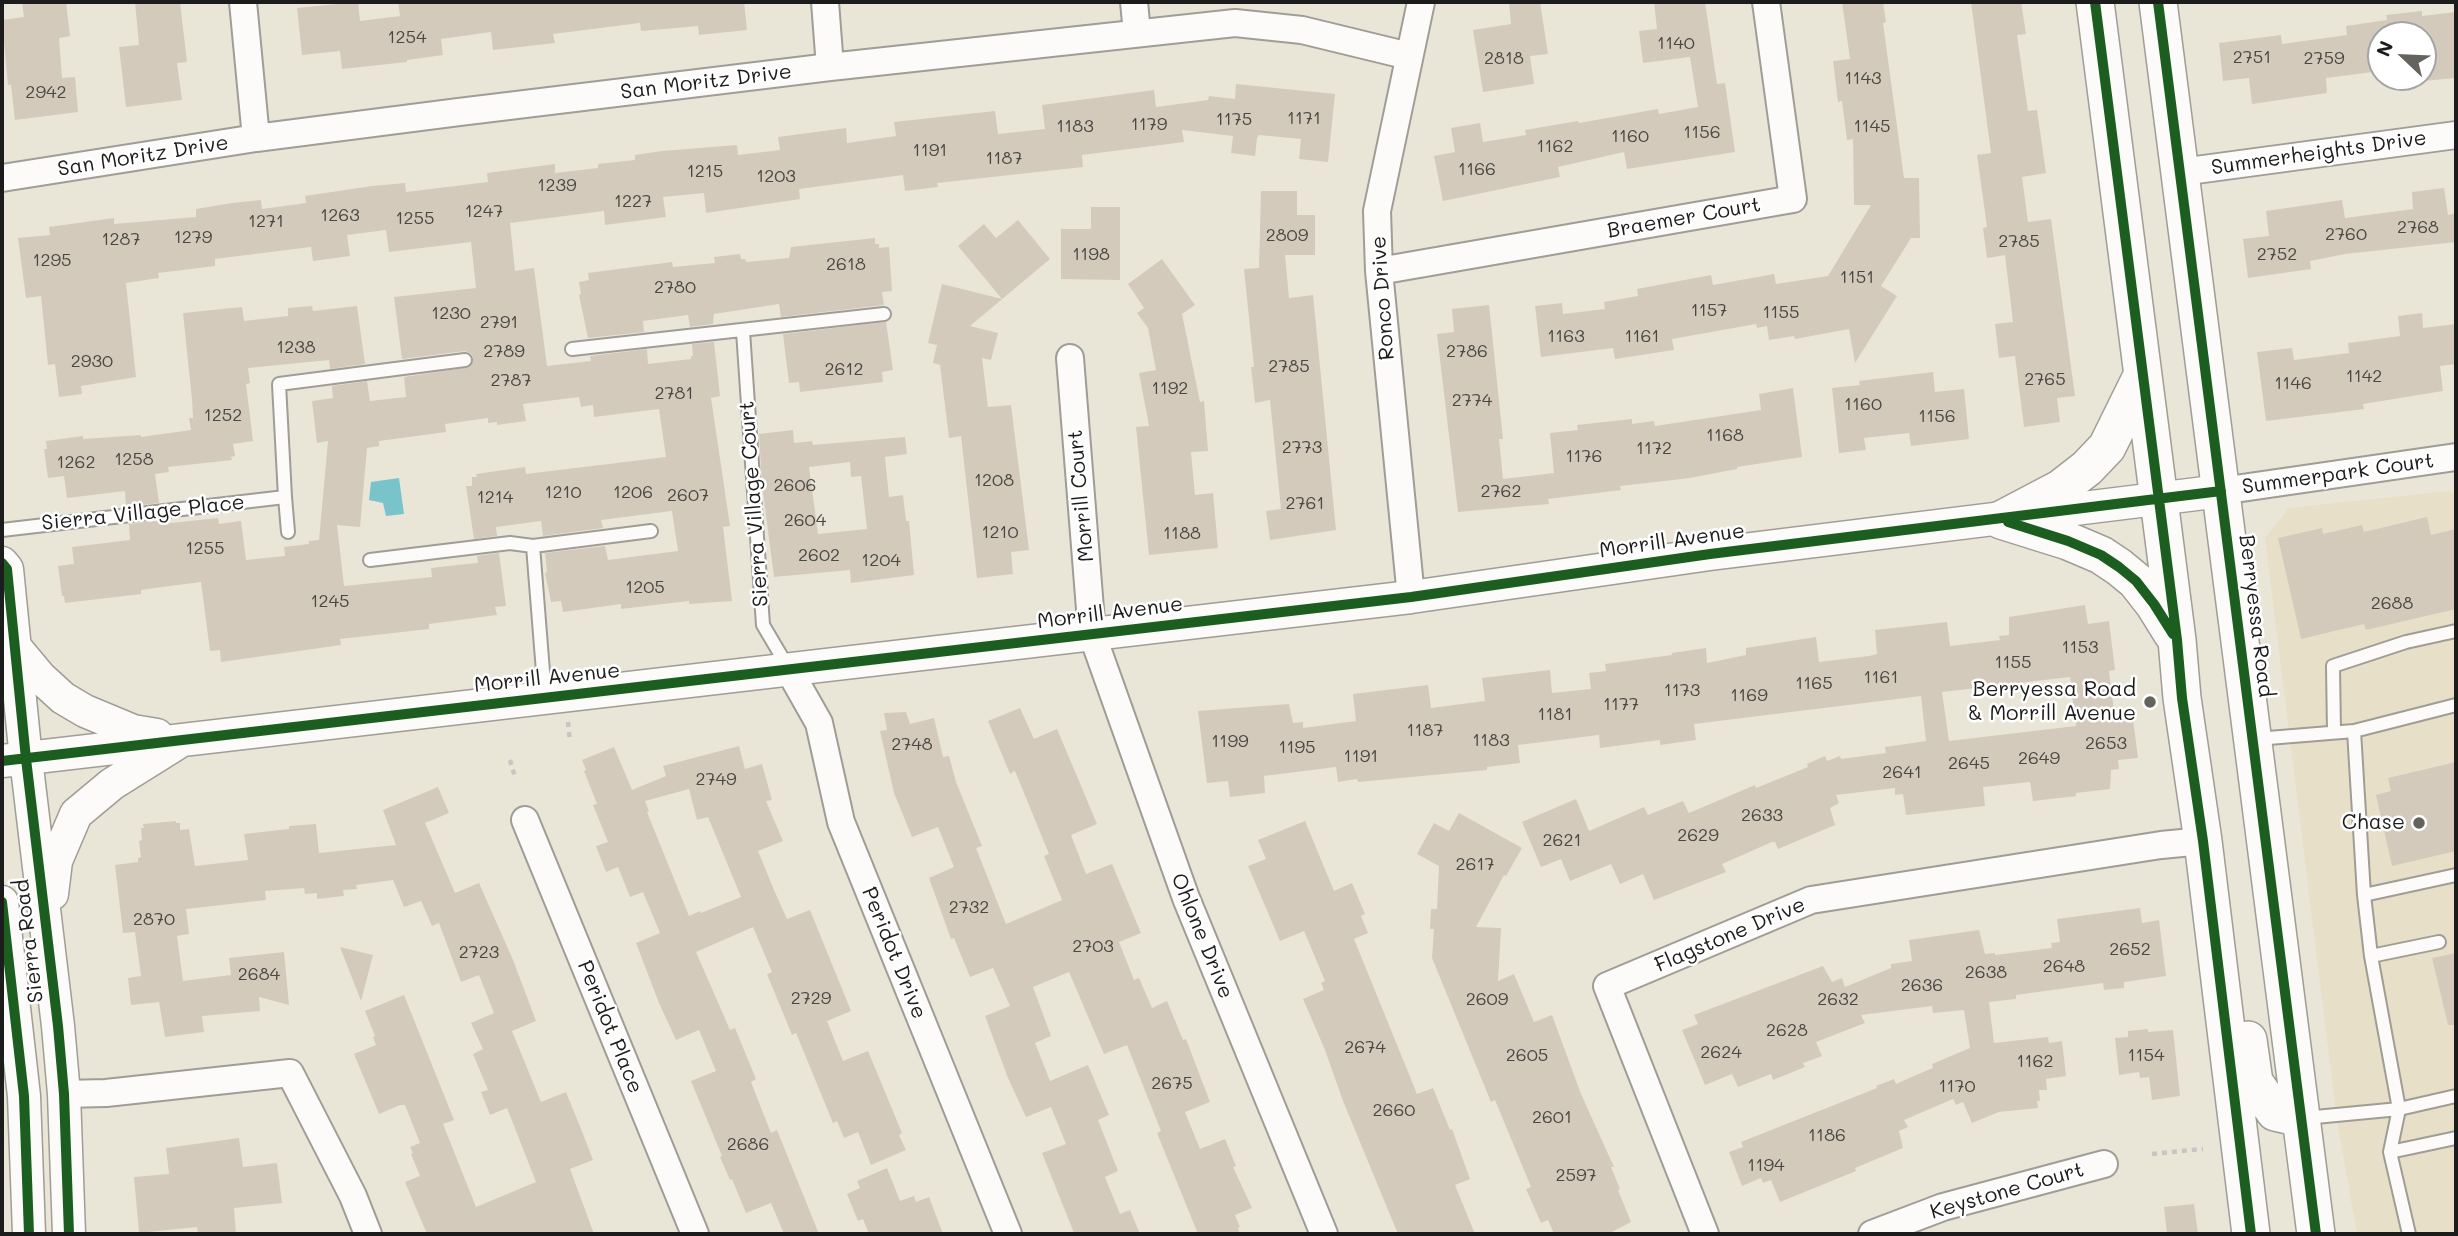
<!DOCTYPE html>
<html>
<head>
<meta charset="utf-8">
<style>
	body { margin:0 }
	#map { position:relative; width:2458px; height:1236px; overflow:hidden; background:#e9e6d8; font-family:Mali,sans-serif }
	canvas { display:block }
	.frame { position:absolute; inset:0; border:4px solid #1c1c1c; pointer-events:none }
	.north { position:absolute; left:2367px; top:21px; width:70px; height:70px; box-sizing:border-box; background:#fff; border:2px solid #a4a4a4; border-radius:50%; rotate:293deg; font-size:19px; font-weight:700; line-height:28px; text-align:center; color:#1c1c1c }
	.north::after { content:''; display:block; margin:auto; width:24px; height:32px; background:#64635e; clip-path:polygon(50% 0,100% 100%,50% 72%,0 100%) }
</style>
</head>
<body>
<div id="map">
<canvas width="2458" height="1236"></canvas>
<div class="frame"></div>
<div class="north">N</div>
</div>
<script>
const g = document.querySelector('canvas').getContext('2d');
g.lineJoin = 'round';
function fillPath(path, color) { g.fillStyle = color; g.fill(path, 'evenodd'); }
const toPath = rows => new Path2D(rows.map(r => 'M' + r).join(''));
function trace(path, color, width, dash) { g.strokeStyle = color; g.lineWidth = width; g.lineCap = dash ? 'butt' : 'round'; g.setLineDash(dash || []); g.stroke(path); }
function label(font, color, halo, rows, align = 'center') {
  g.font = font + ' Mali,sans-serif'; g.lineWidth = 5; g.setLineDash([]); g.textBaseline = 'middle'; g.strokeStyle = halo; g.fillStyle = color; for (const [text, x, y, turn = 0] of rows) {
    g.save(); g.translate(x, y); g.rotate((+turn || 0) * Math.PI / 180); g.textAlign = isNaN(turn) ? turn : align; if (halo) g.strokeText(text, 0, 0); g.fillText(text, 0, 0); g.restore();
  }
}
const built = toPath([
	[2448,491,2456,495,2456,1234,2357,1234,2337,1121,2265,538,2289,508]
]);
const water = toPath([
	[399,478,404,514,386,516,383,503,369,500,371,482]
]);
const building = toPath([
	[22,2,66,2,70,36,59,38,62,78,75,77,78,112,15,120,11,85,8,85,2,20,24,17],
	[135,2,180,2,187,62,177,63,182,100,126,107,119,47,139,45],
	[358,2,360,21,400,16,398,2,744,2,747,30,699,35,698,26,641,31,640,23,553,34,555,43,493,50,491,32,441,39,443,55,407,60,407,62,342,69,340,51,302,55,297,8],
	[1509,2,1540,2,1548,54,1530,56,1534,84,1483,92,1473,30,1511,24],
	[1654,2,1705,2,1717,84,1725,83,1735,152,1627,169,1624,152,1558,167,1560,177,1443,201,1434,156,1455,152,1451,128,1480,123,1483,142,1526,135,1525,130,1578,121,1579,123,1658,109,1659,114,1698,107,1690,57,1643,63,1639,31,1657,29],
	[1842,2,1883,2,1886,22,1883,23,1904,178,1919,178,1920,238,1911,238,1881,286,1897,296,1855,363,1849,329,1795,339,1794,336,1769,340,1767,326,1757,328,1756,324,1672,339,1674,350,1615,359,1613,348,1541,357,1535,306,1562,303,1563,314,1605,309,1604,302,1638,296,1637,289,1711,275,1713,285,1774,274,1776,284,1828,276,1871,205,1854,205,1853,139,1847,140,1842,101,1838,102,1833,61,1850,59],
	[1971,2,2021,2,2026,34,2017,35,2024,84,2028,111,2037,110,2046,173,2022,177,2028,222,2051,219,2075,396,2057,398,2060,422,2024,427,2015,356,1999,358,1995,324,2013,322,2005,255,1987,258,1983,228,1987,227,1977,155,1991,153],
	[2422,11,2422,16,2456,12,2456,78,2423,81,2423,35,2381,35,2381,71,2326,78,2327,93,2252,104,2249,78,2223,81,2219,43,2281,35,2282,44,2347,35,2346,26,2387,20,2386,15],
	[1236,84,1335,94,1328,162,1299,159,1301,139,1259,135,1257,138,1255,156,1231,153,1233,136,1182,130,1184,142,1082,155,1083,167,937,183,938,187,905,191,903,175,799,189,800,199,706,213,704,193,663,197,666,217,605,225,604,211,510,223,515,271,534,268,547,366,591,361,590,356,647,349,648,364,691,359,691,356,693,356,692,344,714,342,720,396,711,398,730,526,723,527,732,601,689,604,689,601,621,609,621,604,563,612,561,601,551,602,545,573,547,572,545,553,605,546,608,560,678,551,672,511,601,520,603,528,543,536,541,521,496,527,497,536,474,539,466,486,472,486,472,477,477,477,476,474,525,467,526,474,666,457,659,409,594,417,593,405,581,407,579,397,523,404,526,421,497,425,497,422,488,423,488,418,445,424,446,432,379,441,379,446,367,448,360,527,337,525,344,586,432,577,431,568,476,563,478,563,477,556,499,553,506,606,495,607,497,615,429,624,429,629,340,639,341,645,221,662,220,650,210,651,201,582,147,589,141,590,141,594,65,603,64,596,62,596,58,566,74,564,72,547,130,540,129,524,162,520,162,524,218,518,219,524,241,521,246,560,285,556,284,547,309,544,309,541,319,540,328,441,317,443,312,401,333,398,332,386,367,381,370,401,406,397,404,377,470,367,473,358,471,354,465,351,402,359,394,297,476,288,471,242,389,252,386,230,347,235,350,256,313,261,311,247,215,259,215,266,158,273,159,278,126,283,136,377,81,386,82,394,59,397,55,364,48,365,41,296,26,298,18,238,50,235,49,227,114,218,114,224,196,217,196,209,232,203,261,200,262,209,306,203,305,196,372,186,405,183,406,192,488,182,487,173,555,164,555,173,598,168,598,164,635,160,635,155,662,151,737,145,738,155,780,150,778,137,846,128,847,143,896,136,894,122,958,115,995,111,998,134,1045,129,1042,105,1154,90,1156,107,1208,100,1209,96,1235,99],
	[2444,188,2448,215,2456,213,2456,242,2345,254,2310,261,2311,269,2248,278,2243,239,2269,236,2266,211,2342,200,2345,218,2413,209,2412,192],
	[1261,191,1297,191,1297,215,1315,215,1315,255,1285,255,1289,298,1313,295,1336,530,1270,540,1266,511,1281,509,1270,400,1255,403,1251,367,1254,367,1244,269,1259,268],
	[1091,207,1120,207,1120,280,1061,279,1061,229,1091,229],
	[1018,220,1050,259,970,326,998,333,991,360,982,358,988,407,1011,405,1029,550,1011,552,1013,574,977,578,961,436,949,438,940,365,933,363,937,345,928,343,942,284,1002,299,958,246,984,224,996,238],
	[875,238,875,244,879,244,879,248,889,247,892,291,882,292,884,305,781,317,779,304,714,314,713,324,690,327,688,315,643,321,644,332,588,338,579,295,581,294,579,282,589,280,588,273,672,262,673,267,715,263,714,257,740,254,741,259,745,259,746,262,789,258,791,247],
	[1162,259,1195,305,1182,314,1200,402,1204,401,1208,451,1191,452,1195,495,1213,493,1218,548,1149,555,1136,427,1149,426,1139,373,1156,370,1148,328,1137,313,1144,308,1128,284],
	[1489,305,1503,439,1499,439,1503,479,1554,473,1550,433,1578,430,1577,425,1632,419,1632,424,1654,421,1655,426,1761,410,1759,394,1793,388,1802,457,1737,467,1737,469,1690,478,1620,486,1621,490,1548,499,1549,504,1458,512,1437,334,1454,332,1452,309],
	[312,306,313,311,357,306,365,364,330,369,329,360,248,368,250,383,246,384,253,441,233,444,235,456,231,457,232,460,168,467,169,472,155,474,159,503,126,507,125,491,67,498,64,476,48,478,44,449,47,449,46,441,83,436,83,439,141,435,141,437,191,430,189,418,193,418,192,400,183,313,242,307,244,321,288,316,288,308],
	[2422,313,2423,328,2456,324,2456,364,2440,366,2443,391,2363,404,2364,409,2266,421,2257,352,2292,348,2294,360,2349,353,2348,343,2400,336,2398,316],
	[886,322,893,370,882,372,883,382,800,392,799,382,789,383,783,334],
	[1933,372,1935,392,1964,389,1969,439,1911,446,1909,433,1864,438,1866,450,1839,453,1832,388,1860,385,1859,381],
	[793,430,794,443,812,441,813,445,905,437,907,454,885,457,889,497,903,495,906,521,909,521,914,575,851,583,850,570,774,577,762,485,759,434],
	[850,462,851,477,861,476,867,529,818,534,809,467],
	[2427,517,2431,535,2456,529,2456,609,2366,630,2364,624,2301,639,2278,538,2322,528,2323,534,2362,525,2364,532],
	[2085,605,2088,624,2109,621,2115,670,2109,671,2115,719,2133,719,2138,758,2118,760,2119,769,2111,770,2110,789,2076,793,2076,796,2033,801,2030,782,1983,787,1985,806,1906,815,1903,794,1895,795,1895,788,1836,795,1839,803,1830,808,1835,825,1778,849,1775,842,1772,842,1722,864,1726,872,1654,900,1643,874,1620,884,1611,864,1570,881,1561,859,1541,867,1522,822,1576,799,1589,831,1644,807,1648,815,1683,801,1689,813,1755,785,1756,788,1808,767,1807,764,1825,756,1827,761,1840,756,1841,759,1886,753,1885,747,1926,741,1921,696,1694,724,1696,740,1660,745,1660,740,1600,748,1599,735,1518,745,1520,763,1487,767,1487,770,1358,782,1357,779,1338,782,1336,767,1264,776,1265,793,1230,797,1228,781,1207,783,1198,711,1289,704,1293,723,1303,722,1303,728,1356,721,1353,694,1428,685,1431,708,1485,701,1482,678,1550,670,1552,693,1591,689,1589,673,1606,671,1605,664,1672,655,1672,653,1706,648,1707,663,1746,655,1746,648,1816,637,1819,662,1869,656,1877,654,1875,630,1947,622,1950,646,2000,640,1999,636,2009,635,2009,617],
	[2070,677,2076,726,1949,741,1942,692],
	[1020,708,1034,739,1057,729,1071,762,1097,824,1071,835,1086,874,1112,864,1141,933,1119,942,1134,980,1139,978,1152,1008,1167,1001,1183,1040,1186,1039,1210,1102,1185,1112,1200,1149,1225,1139,1236,1166,1233,1167,1252,1208,1235,1215,1240,1227,1238,1228,1240,1234,1198,1234,1157,1133,1161,1131,1127,1045,1104,1054,1069,972,1033,987,1051,1036,1035,1043,1050,1081,1088,1065,1109,1115,1098,1120,1118,1171,1105,1177,1120,1214,1130,1210,1140,1234,1072,1234,1074,1233,1042,1153,1066,1144,1051,1107,1026,1117,1008,1078,985,1016,1010,1006,993,968,970,977,954,938,951,939,929,878,954,867,938,827,912,837,894,793,880,731,887,730,884,713,906,712,910,724,934,718,943,757,949,756,956,782,982,846,976,848,1006,924,1062,900,1044,856,1049,854,1015,771,1010,774,988,721],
	[739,746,745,769,762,764,772,800,766,801,783,841,758,851,774,890,787,919,810,910,851,1011,827,1021,843,1061,868,1051,902,1133,899,1135,906,1150,871,1165,858,1132,844,1138,837,1121,833,1123,796,1033,792,1035,767,974,772,972,753,927,696,952,730,1030,735,1028,756,1079,751,1082,771,1133,777,1130,819,1234,784,1234,771,1203,746,1213,732,1179,730,1180,720,1157,722,1156,691,1081,716,1071,699,1030,676,1040,659,1003,636,943,660,933,643,892,630,897,618,867,606,872,596,846,608,842,593,805,597,804,584,771,586,770,582,760,614,747,632,790,666,776,663,766],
	[689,789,697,820,708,817,741,897,701,913,700,911,689,916,647,812,649,811,645,801],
	[2456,762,2456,851,2392,866,2376,795,2391,791,2388,778],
	[438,787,449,813,425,823,455,893,479,883,513,960,536,1021,512,1031,541,1102,566,1092,583,1134,593,1160,570,1169,594,1234,427,1234,405,1182,420,1176,411,1154,413,1153,410,1147,420,1143,405,1105,400,1105,379,1114,354,1054,376,1045,373,1037,375,1036,365,1011,404,995,454,1120,443,1124,476,1207,536,1182,507,1108,490,1115,481,1092,488,1090,473,1054,483,1049,471,1023,494,1013,479,975,461,982,439,923,432,926,421,901,404,907,393,880,356,885,357,889,343,890,344,896,317,899,317,893,305,894,304,888,265,891,266,900,186,909,189,934,177,936,183,981,231,975,229,958,284,952,289,1005,259,997,260,1011,202,1016,204,1032,165,1037,159,1002,131,1005,128,978,141,976,135,932,123,933,115,865,138,862,138,858,141,857,139,841,142,840,141,828,144,828,143,824,176,821,176,823,180,823,180,830,189,829,195,866,248,860,244,834,289,829,289,826,316,824,319,853,396,845,383,810],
	[1459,813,1522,848,1506,876,1504,875,1476,927,1501,928,1498,981,1514,974,1534,1022,1552,1015,1581,1094,1614,1167,1611,1167,1620,1189,1618,1190,1631,1222,1608,1234,1554,1234,1548,1220,1541,1223,1526,1189,1531,1187,1495,1100,1491,1102,1432,958,1434,929,1430,929,1431,909,1437,909,1439,866,1417,854,1434,823,1449,831],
	[1305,821,1334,891,1352,883,1365,914,1361,916,1368,933,1354,939,1417,1094,1433,1088,1450,1130,1452,1129,1470,1179,1455,1185,1475,1234,1398,1234,1343,1101,1325,1050,1303,999,1324,990,1321,983,1325,981,1304,931,1280,941,1248,866,1266,859,1258,840],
	[2140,908,2142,923,2159,920,2166,976,2124,982,2124,988,2104,990,2103,983,2016,995,2016,999,1989,1002,1994,1043,2048,1037,2049,1043,2062,1041,2066,1076,2046,1079,2047,1090,2039,1090,2040,1101,2037,1101,2038,1108,1999,1112,1972,1123,1963,1102,1956,1105,1953,1099,1904,1120,1908,1127,1899,1131,1903,1148,1855,1168,1856,1171,1780,1202,1771,1180,1763,1183,1761,1178,1742,1186,1729,1152,1743,1147,1741,1142,1877,1088,1876,1086,1894,1079,1896,1084,1914,1076,1933,1068,1932,1064,1970,1048,1964,1010,1933,1013,1932,1006,1861,1015,1865,1023,1816,1042,1822,1056,1803,1063,1805,1067,1773,1080,1771,1074,1738,1087,1732,1074,1705,1085,1682,1030,1698,1024,1694,1015,1823,966,1832,982,1842,978,1845,987,1891,968,1891,964,1912,961,1909,940,1979,930,1985,954,1995,953,1995,955,2052,948,2051,943,2060,942,2057,919],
	[340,947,373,955,361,1001],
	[2456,953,2456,1025,2448,1025,2432,958],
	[2148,1029,2148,1032,2173,1030,2180,1096,2152,1100,2149,1077,2140,1078,2139,1072,2119,1075,2115,1038,2128,1037,2128,1031],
	[239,1138,243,1167,277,1163,282,1203,234,1208,236,1234,198,1234,197,1227,139,1233,134,1177,169,1174,166,1148],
	[887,1168,900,1201,914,1196,916,1202,929,1197,943,1234,869,1234,863,1219,858,1221,847,1194,860,1188,857,1181],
	[2194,1204,2198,1234,2167,1234,2164,1207]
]);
const path = toPath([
	[568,722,570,742],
	[510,760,515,777],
	[2152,1154,2203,1149]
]);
const service = toPath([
	[743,331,763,625,789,669],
	[572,349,884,314],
	[285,497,279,384,465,360],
	[2,530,285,497,288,532],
	[533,546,651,531],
	[370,560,510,543,533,546,545,697],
	[2354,731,2456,705],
	[2334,732,2333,666,2406,642,2456,631],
	[2256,739,2354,731,2364,895,2371,956,2399,1109,2390,1152,2409,1234],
	[2364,895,2456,875],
	[2371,956,2439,942],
	[2305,1118,2399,1109,2456,1096],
	[2390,1152,2456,1138]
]);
const minor = toPath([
	[243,2,256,138],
	[825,2,830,67],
	[1134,2,1137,33],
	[2181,172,2456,135],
	[2,178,256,138,459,112,830,67,1235,23,1302,30,1409,56],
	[1379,271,1793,199,1766,2],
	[1070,358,1092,634,1186,898,1324,1234],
	[2221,491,2456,457],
	[1411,597,1379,271,1377,211,1421,2],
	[789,670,819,723,841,822,1008,1234],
	[525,820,695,1234],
	[64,1094,106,1093,290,1073,353,1196,368,1234],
	[1705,1234,1607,986,1811,900,2161,845,2203,841],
	[1872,1234,1943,1207,2104,1164]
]);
const tertiary = toPath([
	[2,563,7,569,26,759,58,1026,64,1094,69,1234],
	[15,647,40,677,63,698,85,711,133,731,157,735],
	[2,761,1411,597,1710,554,2221,491],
	[52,894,56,861,76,814,112,784,176,744],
	[2,902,24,1096,29,1234]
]);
const secondary = toPath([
	[2095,2,2177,640,2182,698,2203,841,2251,1234],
	[2158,2,2316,1234],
	[2001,520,2068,541,2101,555,2119,567,2136,581,2154,604,2172,633],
	[2001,520,2060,489,2087,468,2107,447,2142,376],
	[2248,1040,2254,1082,2275,1112,2301,1118]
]);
const cycleway = toPath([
	[2095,2,2177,640,2182,698,2203,841,2251,1234],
	[2158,2,2316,1234],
	[2008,522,2068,541,2101,555,2119,567,2136,581,2154,604,2173,634],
	[2,563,7,569,26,759,58,1026,64,1094,69,1234],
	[2,761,1411,597,1710,554,2221,491],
	[2,902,24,1096,29,1234]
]);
const markers = [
	[2150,702,7,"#64635e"],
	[2419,823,7,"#64635e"]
];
const numberNames = [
	["1254",407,37],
	["1140",1676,43],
	["2751",2252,57],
	["2818",1504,58],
	["2759",2324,58],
	["1143",1863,78],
	["2942",46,92],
	["1171",1304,118],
	["1175",1234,119],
	["1179",1149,124],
	["1183",1075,126],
	["1145",1872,126],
	["1156",1702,132],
	["1160",1630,136],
	["1162",1555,146],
	["1191",930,150],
	["1187",1004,158],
	["1166",1477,169],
	["1215",705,171],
	["1203",776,176],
	["1239",557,185],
	["1227",633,201],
	["1247",484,211],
	["1263",340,215],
	["1255",415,218],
	["1271",266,221],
	["2768",2418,227],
	["2760",2346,234],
	["2809",1287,235],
	["1279",193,237],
	["1287",121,239],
	["2785",2019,241],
	["1198",1091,254],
	["2752",2277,254],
	["1295",52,260],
	["2618",846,264],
	["1151",1857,277],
	["2780",675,287],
	["1157",1709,310],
	["1155",1781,312],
	["1230",451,313],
	["2791",499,322],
	["1163",1566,336],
	["1161",1642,336],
	["1238",296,347],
	["2789",504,351],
	["2786",1467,351],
	["2930",92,361],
	["2785",1289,366],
	["2612",844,369],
	["1142",2364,376],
	["2765",2045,379],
	["2787",511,380],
	["1146",2293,383],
	["1192",1170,388],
	["2781",674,393],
	["2774",1472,400],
	["1160",1863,404],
	["1252",223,415],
	["1156",1937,416],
	["1168",1725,435],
	["2773",1302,447],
	["1172",1654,448],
	["1176",1584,456],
	["1258",134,459],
	["1262",76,462],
	["1208",994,480],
	["2606",795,485],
	["2762",1501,491],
	["1210",563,492],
	["1206",633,492],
	["2607",688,495],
	["1214",495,497],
	["2761",1305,503],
	["2604",805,520],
	["1210",1000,532],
	["1188",1182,533],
	["1255",205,548],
	["2602",819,555],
	["1204",881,560],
	["1205",645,587],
	["1245",330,601],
	["2688",2392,603],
	["1153",2080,647],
	["1155",2013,662],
	["1161",1881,677],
	["1165",1814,683],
	["1173",1682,690],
	["1169",1749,695],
	["1177",1621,704],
	["1181",1555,714],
	["1187",1425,730],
	["1183",1491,740],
	["1199",1230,741],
	["2653",2106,743],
	["2748",912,744],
	["1195",1297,747],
	["1191",1361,756],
	["2649",2039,758],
	["2645",1969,763],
	["2641",1902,772],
	["2749",716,779],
	["2633",1762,815],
	["2629",1698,835],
	["2621",1562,840],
	["2617",1475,864],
	["2732",969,907],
	["2870",154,919],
	["2703",1093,946],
	["2652",2130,949],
	["2723",479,952],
	["2648",2064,966],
	["2638",1986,972],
	["2684",259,974],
	["2636",1922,985],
	["2729",811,998],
	["2609",1487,999],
	["2632",1838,999],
	["2628",1787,1030],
	["2674",1365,1047],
	["2624",1721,1052],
	["2605",1527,1055],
	["1154",2146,1055],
	["1162",2035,1061],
	["2675",1172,1083],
	["1170",1957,1086],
	["2660",1394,1110],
	["2601",1552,1117],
	["1186",1827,1135],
	["2686",748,1144],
	["1194",1766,1165],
	["2597",1576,1175]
];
const streetNames = [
	["San Moritz Drive",706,82,-7],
	["Summerheights Drive",2319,153,-8],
	["San Moritz Drive",143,156,-9],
	["Braemer Court",1684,218,-10],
	["Ronco Drive",1383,298,-94],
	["Summerpark Court",2338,474,-8],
	["Morrill Court",1081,496,-95],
	["Sierra Village Court",754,504,-94],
	["Sierra Village Place",143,513,-6],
	["Morrill Avenue",1672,541,-8],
	["Morrill Avenue",1110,613,-7],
	["Berryessa Road",2256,616,83],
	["Morrill Avenue",547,678,-6],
	["Flagstone Drive",1730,935,-23],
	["Ohlone Drive",1202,936,68],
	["Sierra Road",29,941,-97],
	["Peridot Drive",894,953,68],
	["Peridot Place",610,1027,68],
	["Keystone Court",2007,1191,-16]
];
const poiNames = [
	["Berryessa Road",2136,690],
	["& Morrill Avenue",2136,714],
	["Chase",2405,823]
];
fillPath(built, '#e8dfc8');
fillPath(water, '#79c4cb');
fillPath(building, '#d4cabb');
trace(service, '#9f9d95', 16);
trace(minor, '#9f9d95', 30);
trace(tertiary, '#9f9d95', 35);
trace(secondary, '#9f9d95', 40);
trace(path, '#c6c6c3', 4.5, [5, 5]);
trace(service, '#fcfbf9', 12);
trace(minor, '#fcfbf9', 26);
trace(tertiary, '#fcfbf9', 32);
trace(secondary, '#fcfbf9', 37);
trace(cycleway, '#1b5e20', 10);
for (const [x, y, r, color] of markers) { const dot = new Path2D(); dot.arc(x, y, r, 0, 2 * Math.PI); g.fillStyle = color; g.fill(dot); trace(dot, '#fff', 2.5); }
label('18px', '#4a4844', null, numberNames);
label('21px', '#1c1c1c', '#fff', streetNames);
label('21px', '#1c1c1c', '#fff', poiNames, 'right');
</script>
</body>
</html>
